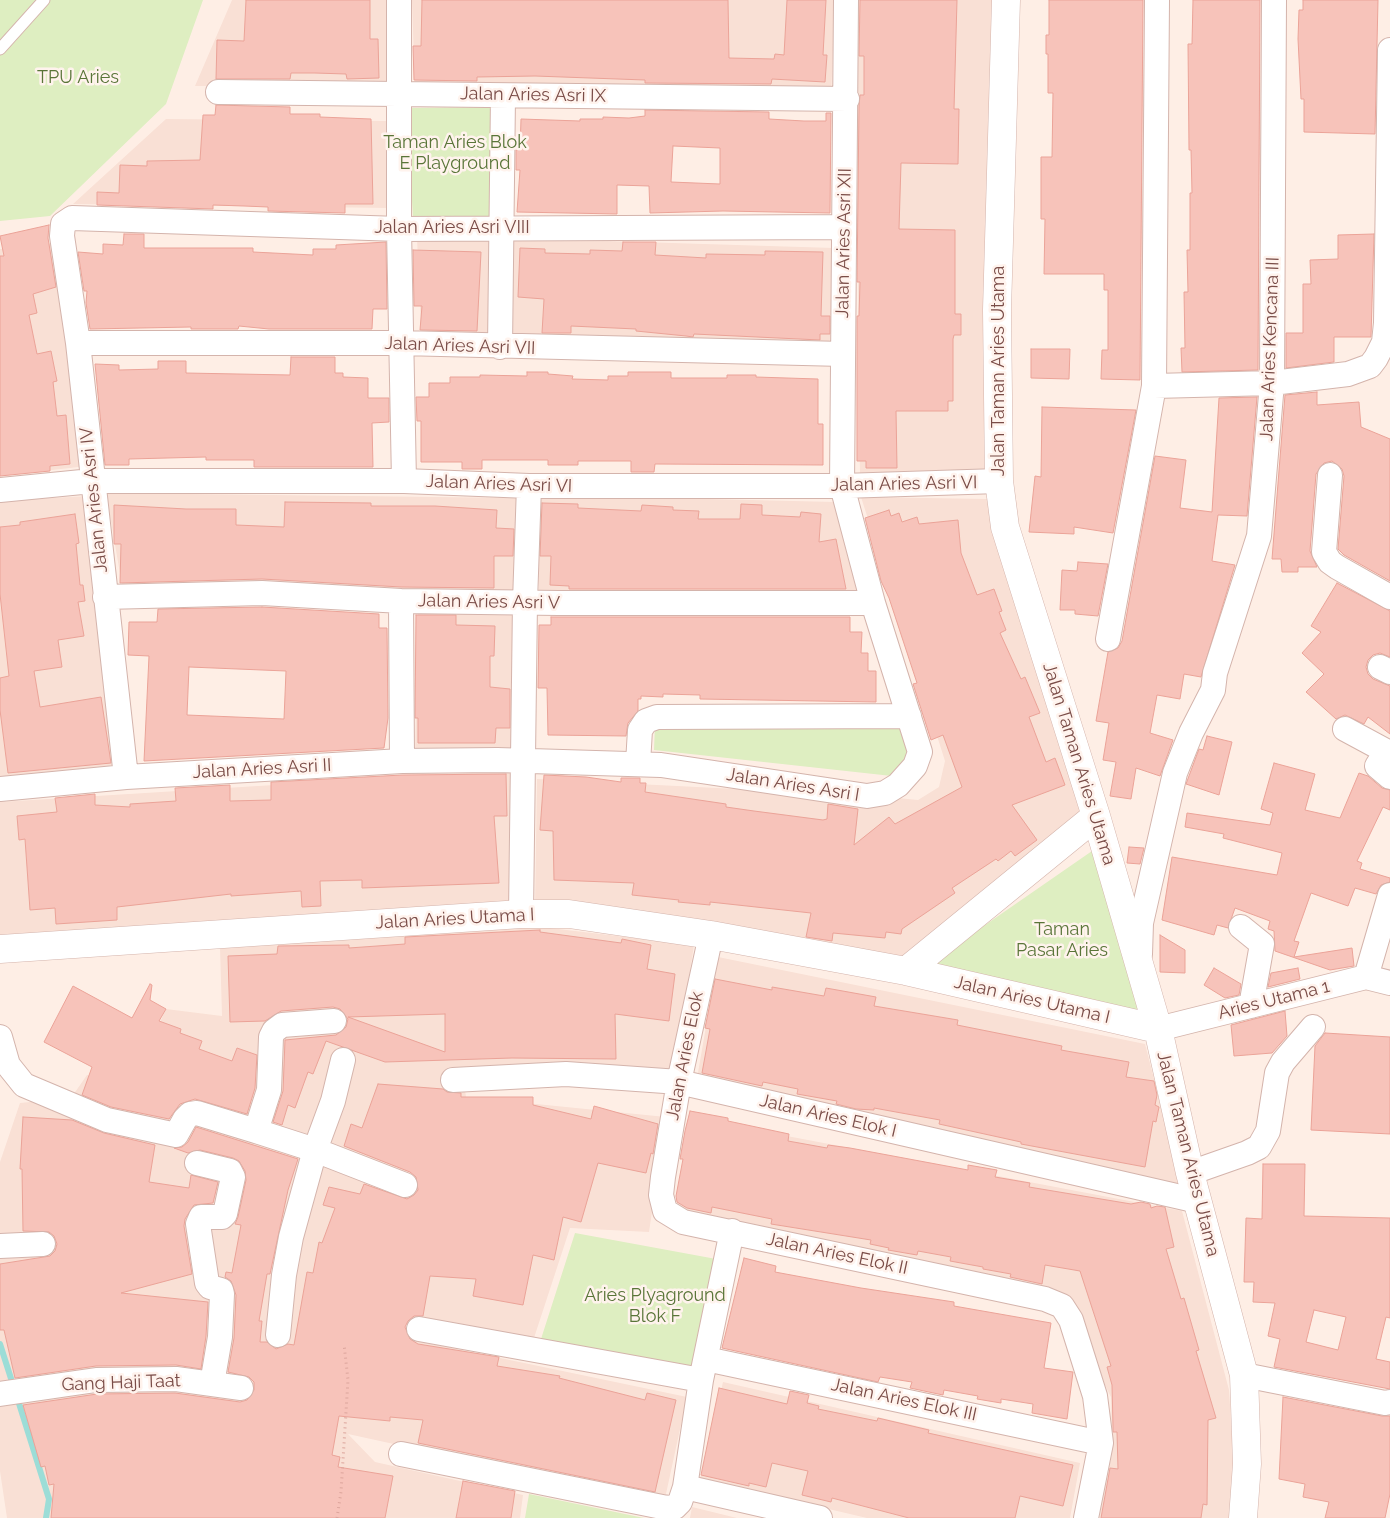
<!DOCTYPE html>
<html>
<head>
<meta charset="utf-8">
<style>
	body { margin:0 }
	canvas { display:block; background:#feeee5 }
</style>
</head>
<body>
<canvas width="1390" height="1518"></canvas>
<script>
const g = document.querySelector('canvas').getContext('2d');
g.lineJoin = 'round';
function fillPath(path, color) { g.fillStyle = color; g.fill(path, 'evenodd'); }
const toPath = rows => new Path2D(rows.map(r => 'M' + r).join(''));
function trace(path, color, width, dash) { g.strokeStyle = color; g.lineWidth = width; g.lineCap = dash ? 'butt' : 'round'; g.setLineDash(dash || []); g.stroke(path); }
function label(font, color, halo, rows, align = 'center') {
  g.font = font + ' Raleway,sans-serif'; g.lineWidth = 5; g.setLineDash([]); g.textBaseline = 'middle'; g.strokeStyle = halo; g.fillStyle = color; for (const [text, x, y, turn = 0] of rows) {
    g.save(); g.translate(x, y); g.rotate((+turn || 0) * Math.PI / 180); g.textAlign = isNaN(turn) ? turn : align; if (halo) g.strokeText(text, 0, 0); g.fillText(text, 0, 0); g.restore();
  }
}
const residential = toPath([
	[232,0,388,0,393,85,195,86],
	[412,0,835,0,831,97,415,91],
	[855,0,993,0,992,474,860,477],
	[166,119,386,121,391,208,73,204],
	[417,238,494,241,489,348,422,351],
	[510,238,834,248,829,358,511,347],
	[51,243,87,466,0,476,0,249],
	[106,493,520,498,517,597,125,602],
	[538,495,836,502,858,590,539,593],
	[88,496,128,772,0,785,0,501],
	[861,497,988,499,1083,821,899,958,535,907,537,779,877,796,918,800,939,787,945,761],
	[418,611,517,613,515,754,415,757],
	[516,770,517,910,0,937,0,802],
	[524,925,694,945,672,1089,463,1075,466,1097,666,1117,649,1232,570,1228,532,1344,366,1317,414,1340,687,1397,664,1503,348,1434,375,1462,523,1495,520,1518,7,1518,0,1471,0,1162,20,1103,71,1098,87,1075,131,1085,166,1009,222,1016,220,947],
	[718,957,1145,1044,1182,1187,695,1090],
	[692,1118,1182,1211,1229,1390,1236,1498,1230,1518,1099,1518,1112,1453,1111,1397,1057,1291,674,1218],
	[723,1382,1080,1463,1070,1518,867,1518,700,1479],
	[692,1507,737,1518,690,1518]
]);
const green = toPath([
	[0,0,203,0,166,104,50,216,0,221],
	[500,107,498,223,413,219,407,108],
	[907,722,922,763,901,777,654,750,655,724],
	[1092,851,1145,1018,926,966],
	[575,1233,727,1261,703,1375,541,1339],
	[529,1494,644,1518,525,1518]
]);
const stream = toPath([
	[0,1344,14,1388],
	[17,1397,49,1499,46,1518]
]);
const building = toPath([
	[246,0,370,0,370,39,378,39,379,78,347,79,346,74,315,73,291,73,290,79,216,79,217,40,244,41,246,0],
	[422,0,728,0,729,58,774,59,775,54,784,55,787,0,826,0,823,55,827,55,825,82,772,79,771,84,645,83,645,80,535,76,477,77,477,81,414,80,413,46,421,46,422,0],
	[860,0,957,0,954,109,959,109,958,164,901,163,899,229,955,230,955,314,961,314,961,335,954,335,953,339,953,401,948,401,948,411,896,411,897,468,866,468,866,461,857,461,857,316,859,316,860,282,857,282,859,106,860,95,864,95,864,56,859,56,860,0],
	[1049,0,1143,0,1140,380,1101,379,1102,350,1108,350,1108,290,1104,290,1104,274,1044,274,1045,219,1041,219,1041,157,1052,157,1053,93,1048,93,1048,54,1046,54,1046,35,1049,35,1049,0],
	[1193,0,1260,0,1258,370,1182,372,1181,348,1185,348,1184,292,1188,292,1187,250,1190,250,1190,193,1192,193,1191,150,1189,150,1188,44,1192,44,1193,0],
	[1303,0,1378,0,1375,134,1304,132,1304,99,1301,99,1298,39,1299,10,1303,10,1303,0],
	[216,105,290,107,290,114,320,114,320,117,371,119,373,204,345,204,345,213,268,211,268,207,244,206,213,205,213,209,97,205,97,192,119,193,120,165,147,166,147,161,200,160,203,115,215,115,216,105],
	[645,110,769,112,769,119,804,121,826,121,826,113,831,113,830,213,723,211,650,213,649,186,617,185,617,214,517,212,520,170,516,170,516,150,520,150,521,119,580,121,580,119,603,119,603,117,629,118,645,116,645,110],
	[673,146,720,148,720,184,671,182,673,146],
	[49,225,48,238,56,287,33,294,37,313,29,315,37,354,51,351,57,381,53,382,57,416,66,415,70,464,50,466,50,471,0,476,0,256,4,256,0,236,49,225],
	[124,234,144,234,144,248,253,248,253,252,313,255,313,249,336,249,336,245,386,242,387,309,373,309,372,329,269,329,239,326,238,329,191,329,191,327,90,329,86,303,87,291,84,291,78,252,103,254,103,244,123,245,124,234],
	[1374,234,1371,337,1334,337,1334,362,1286,368,1286,333,1303,333,1303,284,1311,284,1310,260,1338,259,1338,235,1374,234],
	[623,242,656,242,655,255,706,258,706,254,765,255,765,251,823,252,821,316,830,316,830,334,820,334,820,340,694,334,693,337,686,336,636,331,636,329,571,326,571,333,542,333,544,299,518,297,520,248,545,249,545,253,590,254,590,250,622,251,623,242],
	[413,250,481,252,477,331,420,330,422,306,414,306,413,250],
	[1031,349,1070,349,1069,379,1031,378,1031,349],
	[291,357,335,357,335,373,343,373,343,377,368,378,368,398,389,398,389,422,372,423,373,467,254,467,254,460,206,460,206,457,129,459,129,465,105,465,95,364,119,365,119,370,158,369,158,361,186,361,186,373,290,375,291,357],
	[527,372,548,372,548,374,573,376,572,379,608,380,608,376,628,376,628,372,671,372,671,378,727,378,727,375,756,375,756,377,818,379,818,424,823,424,823,465,655,464,654,472,631,472,631,461,578,461,578,465,548,465,548,460,482,460,482,469,462,469,462,462,421,462,421,421,417,421,416,397,429,397,429,383,450,383,450,377,480,377,480,375,527,376,527,372],
	[1317,392,1317,405,1359,402,1361,427,1390,439,1390,581,1344,555,1338,549,1344,476,1342,469,1332,461,1324,463,1316,474,1310,551,1317,567,1298,567,1298,572,1282,572,1281,559,1272,559,1285,395,1317,392],
	[1257,397,1247,516,1218,515,1212,561,1235,565,1201,677,1184,674,1180,699,1157,695,1150,733,1173,740,1160,776,1136,768,1131,799,1110,796,1116,762,1103,760,1109,723,1096,721,1108,652,1118,648,1122,641,1155,456,1186,460,1180,508,1212,512,1219,398,1257,397],
	[1042,407,1136,410,1113,533,1074,527,1074,534,1029,532,1035,476,1041,477,1042,407],
	[285,502,371,503,371,506,435,506,497,510,496,528,514,529,513,556,494,556,494,588,401,587,262,579,120,583,121,544,114,544,114,505,186,509,236,509,236,525,284,527,285,502],
	[542,503,578,504,578,508,641,511,642,505,673,507,673,510,699,511,698,519,740,519,741,504,762,505,762,515,800,517,801,512,821,514,819,542,836,539,846,589,569,589,569,586,550,585,551,556,540,556,542,503],
	[889,510,891,516,899,513,902,522,917,517,919,524,958,520,961,553,977,595,994,589,1002,611,999,612,1006,630,1000,633,1021,679,1025,677,1040,713,1029,717,1046,762,1055,758,1065,785,1012,805,1037,840,1015,856,1011,851,998,861,996,859,952,888,955,893,902,929,901,934,886,932,885,938,833,933,832,941,806,937,811,913,710,902,710,905,678,902,679,900,632,895,634,883,554,880,553,831,540,830,544,775,586,777,621,782,621,778,640,778,640,783,646,783,645,792,726,804,726,807,754,811,823,820,827,819,828,804,858,809,854,845,889,817,895,824,962,787,943,735,931,740,913,684,917,683,889,598,881,581,865,518,889,510],
	[75,514,79,543,76,544,80,585,83,585,85,601,78,602,84,636,58,640,62,667,34,671,40,707,101,697,111,763,8,773,0,710,0,678,9,676,0,594,0,527,20,525,20,522,75,514],
	[1078,562,1108,564,1098,616,1075,614,1075,610,1060,610,1062,570,1077,571,1078,562],
	[1337,583,1390,611,1390,657,1380,653,1373,655,1368,660,1366,667,1368,674,1373,679,1390,686,1390,734,1368,717,1364,724,1345,715,1336,719,1306,692,1324,674,1302,653,1321,632,1311,626,1337,583],
	[262,607,379,614,379,628,387,628,388,718,384,748,144,761,149,656,128,655,129,622,157,622,158,609,262,607],
	[189,667,286,671,284,719,187,715,189,667],
	[416,615,456,615,456,625,495,626,494,656,490,656,490,687,510,689,510,728,496,728,495,743,418,743,418,718,415,718,416,615],
	[551,617,850,617,850,632,862,632,861,653,868,653,868,671,876,671,876,702,700,699,700,695,663,694,663,697,641,696,641,699,638,699,638,711,628,723,626,736,548,735,547,688,538,688,539,625,551,625,551,617],
	[1207,736,1232,742,1219,795,1186,784,1199,749,1203,750,1207,736],
	[1274,763,1315,774,1305,810,1340,818,1359,773,1368,776,1382,788,1390,790,1390,810,1383,807,1357,861,1362,863,1360,869,1390,878,1390,882,1381,885,1376,894,1355,888,1348,906,1311,893,1294,941,1299,942,1294,957,1352,948,1354,966,1330,970,1275,951,1274,931,1268,929,1270,921,1235,908,1228,928,1217,925,1214,935,1162,920,1172,857,1277,875,1282,853,1223,838,1224,834,1185,827,1187,813,1270,825,1273,813,1261,809,1274,763],
	[506,774,507,816,494,816,499,883,362,888,362,880,320,881,321,906,302,907,301,891,231,896,231,894,117,907,117,920,56,924,55,908,30,910,25,839,19,840,17,816,57,812,55,798,95,794,95,805,130,807,130,804,176,801,175,788,230,785,230,801,271,800,271,782,402,775,506,774],
	[1129,847,1144,848,1140,864,1127,863,1129,847],
	[540,930,540,932,621,943,622,939,651,945,647,969,675,974,669,1021,615,1014,616,1059,512,1058,385,1062,326,1041,313,1074,308,1072,295,1108,288,1105,282,1125,273,1122,283,1091,285,1040,336,1035,346,1027,348,1019,340,1009,333,1007,281,1011,265,1021,230,1022,228,956,277,954,278,946,349,945,349,948,405,944,405,937,540,930],
	[445,1014,445,1052,348,1017,445,1014],
	[1160,935,1185,950,1185,973,1160,972,1160,935],
	[1214,968,1241,984,1239,995,1225,998,1204,985,1214,968],
	[1298,968,1300,979,1268,987,1271,973,1298,968],
	[715,979,772,990,772,987,824,996,826,988,876,997,874,1006,958,1020,957,1025,1062,1046,1061,1050,1129,1062,1126,1077,1154,1081,1157,1095,1155,1105,1159,1107,1156,1122,1153,1121,1145,1167,1021,1144,1021,1142,939,1124,940,1120,874,1108,874,1110,856,1109,836,1104,837,1101,797,1094,798,1089,763,1082,762,1086,702,1073,710,1029,705,1028,715,979],
	[150,984,152,985,150,1000,166,1009,159,1021,181,1029,180,1033,202,1041,199,1049,232,1061,237,1048,257,1055,255,1088,247,1114,195,1099,180,1104,169,1119,111,1107,82,1095,92,1067,44,1042,73,986,132,1018,150,984],
	[1285,1011,1287,1036,1272,1053,1234,1056,1231,1025,1285,1011],
	[1325,1033,1390,1037,1390,1134,1311,1130,1315,1046,1325,1033],
	[378,1084,443,1089,447,1092,461,1093,461,1097,533,1097,533,1105,591,1119,594,1106,658,1124,653,1154,651,1153,646,1173,598,1163,581,1222,563,1217,554,1260,533,1255,523,1305,473,1296,476,1279,430,1276,423,1316,414,1316,408,1321,405,1327,410,1339,418,1344,499,1357,497,1366,560,1376,559,1378,645,1400,647,1393,676,1400,655,1492,418,1443,423,1420,390,1417,390,1421,339,1416,332,1455,340,1457,338,1467,393,1476,385,1518,51,1518,54,1484,49,1485,45,1466,41,1467,23,1405,97,1394,175,1393,240,1402,247,1400,254,1390,254,1382,249,1377,228,1372,234,1338,236,1295,231,1281,225,1277,226,1272,232,1273,241,1225,235,1224,238,1217,246,1180,245,1171,239,1161,233,1158,200,1150,188,1153,174,1148,182,1147,188,1142,196,1127,298,1159,288,1190,270,1274,267,1274,259,1321,262,1321,260,1342,267,1342,276,1349,288,1344,294,1345,307,1272,313,1273,319,1242,322,1243,335,1208,323,1205,329,1187,360,1194,364,1184,407,1199,414,1195,418,1190,416,1177,410,1172,344,1146,351,1124,362,1128,378,1084],
	[690,1111,728,1118,728,1121,789,1134,788,1141,827,1148,828,1145,850,1148,968,1170,968,1165,997,1170,995,1177,1030,1183,1029,1187,1131,1204,1141,1202,1150,1204,1151,1208,1157,1206,1165,1207,1174,1247,1166,1249,1181,1299,1184,1298,1199,1350,1196,1351,1216,1418,1208,1420,1207,1505,1203,1504,1201,1518,1101,1518,1110,1468,1118,1469,1117,1432,1113,1432,1113,1426,1112,1385,1107,1367,1111,1366,1080,1271,1045,1265,1042,1284,1010,1277,1011,1274,983,1269,983,1267,950,1261,951,1257,918,1251,917,1255,888,1250,889,1248,870,1244,871,1240,771,1224,772,1219,712,1207,711,1213,687,1208,677,1202,676,1196,683,1159,680,1159,685,1131,690,1111],
	[23,1117,72,1120,104,1133,155,1145,149,1182,189,1188,191,1175,218,1182,213,1203,194,1205,185,1219,184,1226,192,1274,121,1293,208,1302,206,1336,201,1369,176,1365,96,1366,15,1378,4,1330,0,1330,0,1264,50,1256,55,1251,57,1244,54,1236,49,1232,23,1231,22,1169,20,1169,23,1117],
	[1263,1164,1305,1164,1304,1216,1390,1218,1390,1318,1386,1317,1376,1359,1390,1362,1390,1389,1274,1367,1280,1339,1268,1336,1275,1303,1253,1302,1254,1282,1244,1282,1246,1218,1262,1219,1263,1164],
	[1314,1310,1346,1317,1338,1350,1306,1342,1314,1310],
	[744,1258,776,1266,775,1272,861,1288,954,1302,954,1306,1051,1323,1044,1368,1073,1372,1067,1419,1032,1413,1033,1404,1001,1399,1001,1403,977,1399,978,1396,944,1390,943,1395,910,1388,912,1382,880,1377,878,1382,722,1348,744,1258],
	[719,1388,787,1404,790,1391,809,1395,807,1403,819,1406,818,1409,877,1421,878,1418,929,1430,928,1433,1073,1465,1063,1506,1020,1496,1015,1518,909,1518,832,1498,831,1502,802,1495,808,1471,772,1463,766,1487,749,1483,749,1486,701,1475,719,1388],
	[1283,1397,1382,1416,1390,1416,1390,1494,1385,1518,1325,1518,1329,1502,1303,1497,1305,1484,1279,1479,1283,1397],
	[463,1481,515,1491,511,1518,456,1518,463,1481]
]);
const path = toPath([
	[337,1518,341,1492,348,1380,344,1344]
]);
const service = toPath([
	[0,49,44,0]
]);
const minor = toPath([
	[399,0,399,229,404,481],
	[218,92,847,99],
	[78,343,401,343,843,354],
	[500,347,503,96],
	[1154,386,1272,383,1348,374,1370,366,1376,358,1384,342,1386,323,1390,50],
	[1330,475,1324,552,1330,562,1337,567,1390,597],
	[0,490,92,481,404,481,529,486,842,486,999,481],
	[105,597,262,593,401,601,559,603,873,603],
	[401,601,402,761],
	[1108,639,1154,386,1157,0],
	[1380,667,1390,672],
	[1345,729,1384,750,1384,755,1377,766,1390,777],
	[638,763,640,730,646,721,657,717,909,716],
	[126,777,78,343,62,236,63,224,72,218,399,229,844,227],
	[0,789,126,777,402,761,497,760,661,765,867,796,885,793,898,785,915,766,920,752,873,603,842,486,846,0],
	[521,914,525,602,529,486],
	[1241,927,1262,944,1251,1006],
	[711,935,679,1082,663,1177,661,1195,665,1211,683,1222,1045,1299,1062,1306,1071,1320,1095,1396,1101,1443,1086,1518],
	[1140,954,1141,923,1175,773,1191,733,1213,690,1215,673,1259,536,1272,383,1274,0],
	[1366,977,1390,895],
	[1158,1029,1366,977,1390,983],
	[0,1037,8,1065,24,1085,107,1120,176,1135,185,1119,190,1114,197,1113,256,1131,269,1090,271,1037,274,1031,282,1025,334,1021],
	[453,1080,566,1074,679,1082,1198,1201],
	[256,1131,315,1150,405,1185],
	[197,1163,230,1171,233,1177,225,1214,222,1217,201,1217,198,1224,207,1283,210,1287,221,1290,222,1294,220,1337,212,1384],
	[1190,1173,1247,1153,1259,1147,1268,1131,1277,1073,1283,1062,1313,1027],
	[0,1246,43,1244],
	[419,1329,701,1380],
	[278,1335,284,1275,291,1237,315,1150,333,1101,343,1060],
	[706,1359,1101,1443],
	[1244,1375,1385,1403,1390,1402],
	[0,1394,96,1380,176,1379,241,1388],
	[401,1454,667,1508,675,1507,680,1502,685,1487,701,1380,732,1231],
	[685,1487,820,1518]
]);
const tertiary = toPath([
	[1006,0,997,310,999,481,1005,527,1096,816,1158,1029,1190,1173,1244,1375,1247,1464,1243,1518],
	[0,949,521,914,569,914,711,935,906,971,1158,1029],
	[906,971,1096,816]
]);
const parkNames = [
	["TPU Aries",78,78],
	["Taman Aries Blok",455,143],
	["E Playground",455,164],
	["Taman",1062,930],
	["Pasar Aries",1062,951],
	["Aries Plyaground",655,1296],
	["Blok F",655,1317]
];
const streetNames = [
	["Jalan Aries Asri IX",533,95,1],
	["Jalan Aries Asri VIII",452,228],
	["Jalan Aries Asri XII",844,243,-89],
	["Jalan Aries Asri VII",460,346,2],
	["Jalan Aries Kencana III",1270,349,-88],
	["Jalan Taman Aries Utama",999,371,-90],
	["Jalan Aries Asri VI",499,484,2],
	["Jalan Aries Asri VI",904,484,-1],
	["Jalan Aries Asri IV",94,500,-96],
	["Jalan Aries Asri V",489,602,1],
	["Jalan Taman Aries Utama",1079,764,73],
	["Jalan Aries Asri II",262,769,-3],
	["Jalan Aries Asri I",793,785,9],
	["Jalan Aries Utama I",455,919,-3],
	["Jalan Aries Utama I",1032,1000,13],
	["Aries Utama 1",1274,1000,-14],
	["Jalan Aries Elok",685,1056,-79],
	["Jalan Aries Elok I",828,1116,13],
	["Jalan Taman Aries Utama",1188,1154,76],
	["Jalan Aries Elok II",837,1254,12],
	["Gang Haji Taat",121,1383,-2],
	["Jalan Aries Elok III",904,1400,12]
];
fillPath(residential, '#f9e0d5');
fillPath(green, '#deeec1');
trace(stream, '#9cddd7', 6);
fillPath(building, '#f7c3ba');
trace(building, '#eba398', 1);
trace(service, '#d4b4ac', 13);
trace(minor, '#d4b4ac', 26);
trace(tertiary, '#d4b4ac', 29);
trace(path, '#dca59c', 3, [1, 4]);
trace(service, '#fff', 11);
trace(minor, '#fff', 24);
trace(tertiary, '#fff', 28);
label('18px', '#597538', '#fff3ed', parkNames);
label('18px', '#7a4c47', '#fff3ed', streetNames);
</script>
</body>
</html>
